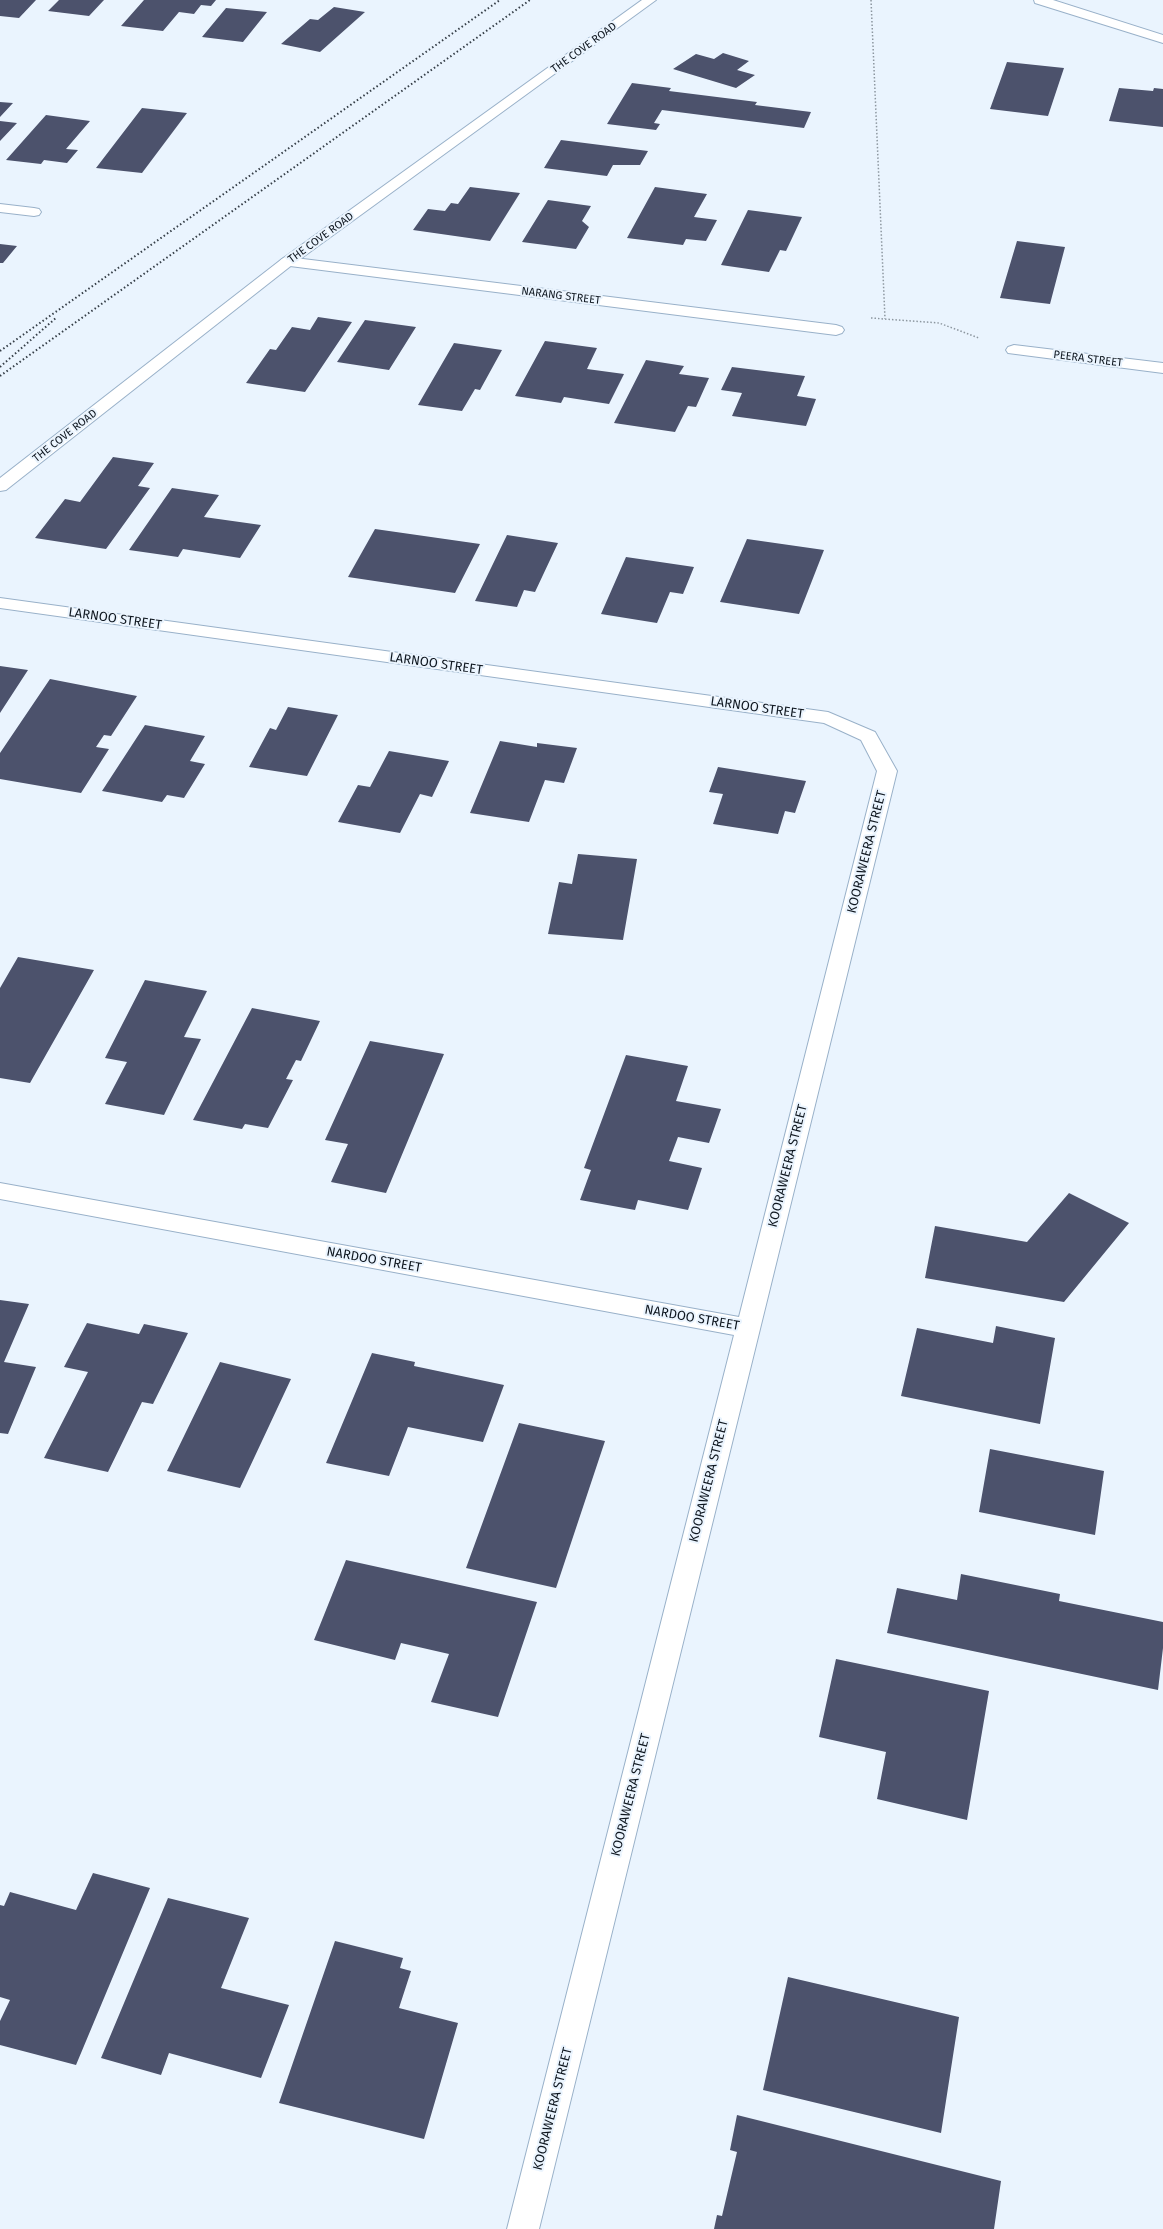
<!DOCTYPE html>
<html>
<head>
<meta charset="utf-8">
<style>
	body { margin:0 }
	canvas { display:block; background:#eaf4fe }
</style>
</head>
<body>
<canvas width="1163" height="2229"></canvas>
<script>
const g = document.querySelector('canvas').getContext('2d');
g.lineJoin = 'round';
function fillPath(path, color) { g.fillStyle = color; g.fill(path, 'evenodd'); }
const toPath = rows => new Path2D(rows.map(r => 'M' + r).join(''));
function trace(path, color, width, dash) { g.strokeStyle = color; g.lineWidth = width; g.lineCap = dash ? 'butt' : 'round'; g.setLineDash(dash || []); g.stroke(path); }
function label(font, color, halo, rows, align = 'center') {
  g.font = font + ' "Fira Sans",sans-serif'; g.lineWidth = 4; g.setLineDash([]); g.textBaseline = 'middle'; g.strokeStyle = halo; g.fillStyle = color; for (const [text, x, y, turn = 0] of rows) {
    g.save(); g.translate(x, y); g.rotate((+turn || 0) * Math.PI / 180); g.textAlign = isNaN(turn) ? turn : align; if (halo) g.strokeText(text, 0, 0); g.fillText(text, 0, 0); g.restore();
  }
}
const building = toPath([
	[0,0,36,0,19,18,0,16],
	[59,0,104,0,89,16,48,11],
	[144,0,216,0,211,6,201,5,194,14,179,12,163,31,121,26],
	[334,7,365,12,320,52,281,44,310,19,318,20],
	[226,8,267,12,243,42,202,37],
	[723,53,749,61,737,70,755,75,736,88,673,69,696,54,714,59],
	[1007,62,1064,68,1048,116,990,109],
	[632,83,671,88,669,91,757,102,755,105,811,112,804,128,662,110,654,123,660,124,656,130,607,124],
	[1119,88,1153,91,1154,88,1163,89,1163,127,1109,121],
	[0,102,13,103,0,117],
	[142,108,187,113,142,173,96,168],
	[46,115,90,121,66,149,78,150,67,163,44,160,41,164,6,160],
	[0,121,17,123,0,141],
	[561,140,648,151,640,165,613,165,607,176,544,168],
	[470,187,520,193,490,241,413,230,428,209,445,211,451,203,458,204],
	[655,187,707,194,694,217,717,220,706,241,686,239,683,245,627,238],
	[548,200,591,206,582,221,589,227,576,249,522,242],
	[748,210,802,217,786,251,780,250,769,272,721,265],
	[1017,241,1065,247,1050,304,1000,298],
	[0,244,17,246,3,263,0,263],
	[318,317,352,322,305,392,246,383,270,349,276,350,292,327,310,330],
	[365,320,416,327,389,370,337,362],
	[545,341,597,348,587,369,624,374,609,404,564,397,561,403,515,396],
	[454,343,502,350,480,390,475,389,462,411,418,405],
	[646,360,684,366,679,374,709,378,696,407,688,406,675,432,614,423],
	[732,367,805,376,797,396,816,399,806,426,732,416,742,393,721,390],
	[113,457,154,463,138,486,150,488,106,549,35,538,65,499,80,502],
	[172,488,219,495,204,517,261,525,240,558,183,549,178,557,129,550],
	[375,529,480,544,455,593,348,577],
	[507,535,558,543,535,592,524,590,517,607,475,601],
	[747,539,824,550,799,614,720,602],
	[626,557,694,567,683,594,670,592,657,623,601,614],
	[0,666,28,670,0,713],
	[50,679,137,696,111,736,104,735,96,747,109,749,81,793,0,779,0,753],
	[288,707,338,715,307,776,249,767,270,728,276,730],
	[145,725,205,736,190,761,205,764,184,798,167,795,162,802,102,791],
	[500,741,537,747,537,743,577,748,564,783,545,780,529,822,470,813],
	[389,751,449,761,432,797,420,794,400,833,338,822,358,785,370,787],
	[718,767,806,781,795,813,785,811,778,834,713,824,723,794,709,792],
	[578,854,637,859,623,940,548,934,559,882,572,884],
	[18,957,94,970,30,1083,0,1078,0,988],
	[145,980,207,991,184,1037,201,1039,164,1115,105,1104,127,1062,105,1058],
	[252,1008,320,1021,301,1061,296,1060,286,1079,293,1080,268,1128,245,1124,242,1129,193,1120],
	[370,1041,444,1054,386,1193,331,1182,348,1144,325,1140],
	[626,1055,688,1066,676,1101,721,1109,709,1143,678,1137,669,1161,702,1168,688,1210,638,1200,635,1210,580,1200,591,1170,584,1168],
	[1069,1193,1129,1223,1064,1302,925,1278,935,1226,1027,1242],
	[0,1300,29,1304,4,1362,36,1367,8,1434,0,1433],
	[87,1323,139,1334,144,1324,188,1333,153,1404,142,1402,108,1472,44,1458,88,1372,64,1367],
	[996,1326,1055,1338,1040,1424,901,1396,917,1328,993,1343],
	[372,1353,415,1362,414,1366,504,1385,483,1442,408,1427,389,1476,326,1463],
	[220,1362,291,1379,240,1488,167,1471],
	[519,1423,605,1441,556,1588,466,1568],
	[990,1449,1104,1471,1095,1535,979,1512],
	[346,1560,537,1602,498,1717,431,1702,449,1654,401,1643,395,1660,314,1640],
	[961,1574,1060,1594,1059,1601,1163,1622,1163,1648,1158,1690,887,1633,897,1588,957,1600],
	[836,1659,989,1691,967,1820,877,1799,886,1752,819,1737],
	[93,1873,150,1888,76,2065,0,2045,0,2021,10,2000,0,1997,0,1905,4,1906,10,1892,76,1910],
	[168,1898,249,1918,221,1988,289,2005,261,2078,169,2053,161,2075,101,2058],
	[335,1941,403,1958,400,1968,411,1971,399,2008,458,2023,424,2139,279,2103],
	[788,1977,959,2017,941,2133,763,2090],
	[737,2115,1001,2181,994,2229,714,2229,717,2215,722,2216,737,2152,730,2150]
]);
const path = toPath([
	[871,0,885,319],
	[871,318,939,323,979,338]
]);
const minor = toPath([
	[1034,0,1053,0,1163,35,1163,43,1035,3,1034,0],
	[0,204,34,208,39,209,41,212,39,215,34,216,0,212,0,204],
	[287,257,836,325,842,327,844,330,842,333,836,335,282,265,279,262,282,259,287,257],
	[1014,345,1163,363,1163,373,1008,353,1006,350,1008,347,1014,345],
	[0,598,828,712,875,732,897,771,539,2229,507,2229,734,1335,0,1199,0,1183,739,1317,877,771,861,740,824,723,0,608,0,598]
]);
const tertiary = toPath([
	[642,0,656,0,292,265,6,490,0,491,0,478,282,259,642,0]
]);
const rail = toPath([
	[0,351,500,0],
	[0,367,57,317],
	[0,376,530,0]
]);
const farStreetnames = [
	["THE COVE ROAD",584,48,-36],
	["THE COVE ROAD",321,238,-36],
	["NARANG STREET",561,296,7],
	["PEERA STREET",1088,359,7],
	["THE COVE ROAD",65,436,-38]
];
const streetNames = [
	["LARNOO STREET",115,619,8],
	["LARNOO STREET",436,664,8],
	["LARNOO STREET",757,708,8],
	["KOORAWEERA STREET",867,852,-76],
	["KOORAWEERA STREET",788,1166,-76],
	["NARDOO STREET",374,1260,10],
	["NARDOO STREET",692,1318,10],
	["KOORAWEERA STREET",709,1481,-76],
	["KOORAWEERA STREET",631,1795,-76],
	["KOORAWEERA STREET",553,2109,-76]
];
fillPath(building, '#4c526c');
trace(minor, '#99b1c9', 2);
trace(tertiary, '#99b1c9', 2);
trace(path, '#8c969f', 1.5, [1.5, 2]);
fillPath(minor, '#fff');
fillPath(tertiary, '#fff');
trace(rail, '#353e47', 2, [1.5, 2.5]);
label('11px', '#0e161f', '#eaf4fe', farStreetnames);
label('13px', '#0e161f', '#eaf4fe', streetNames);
</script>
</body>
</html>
